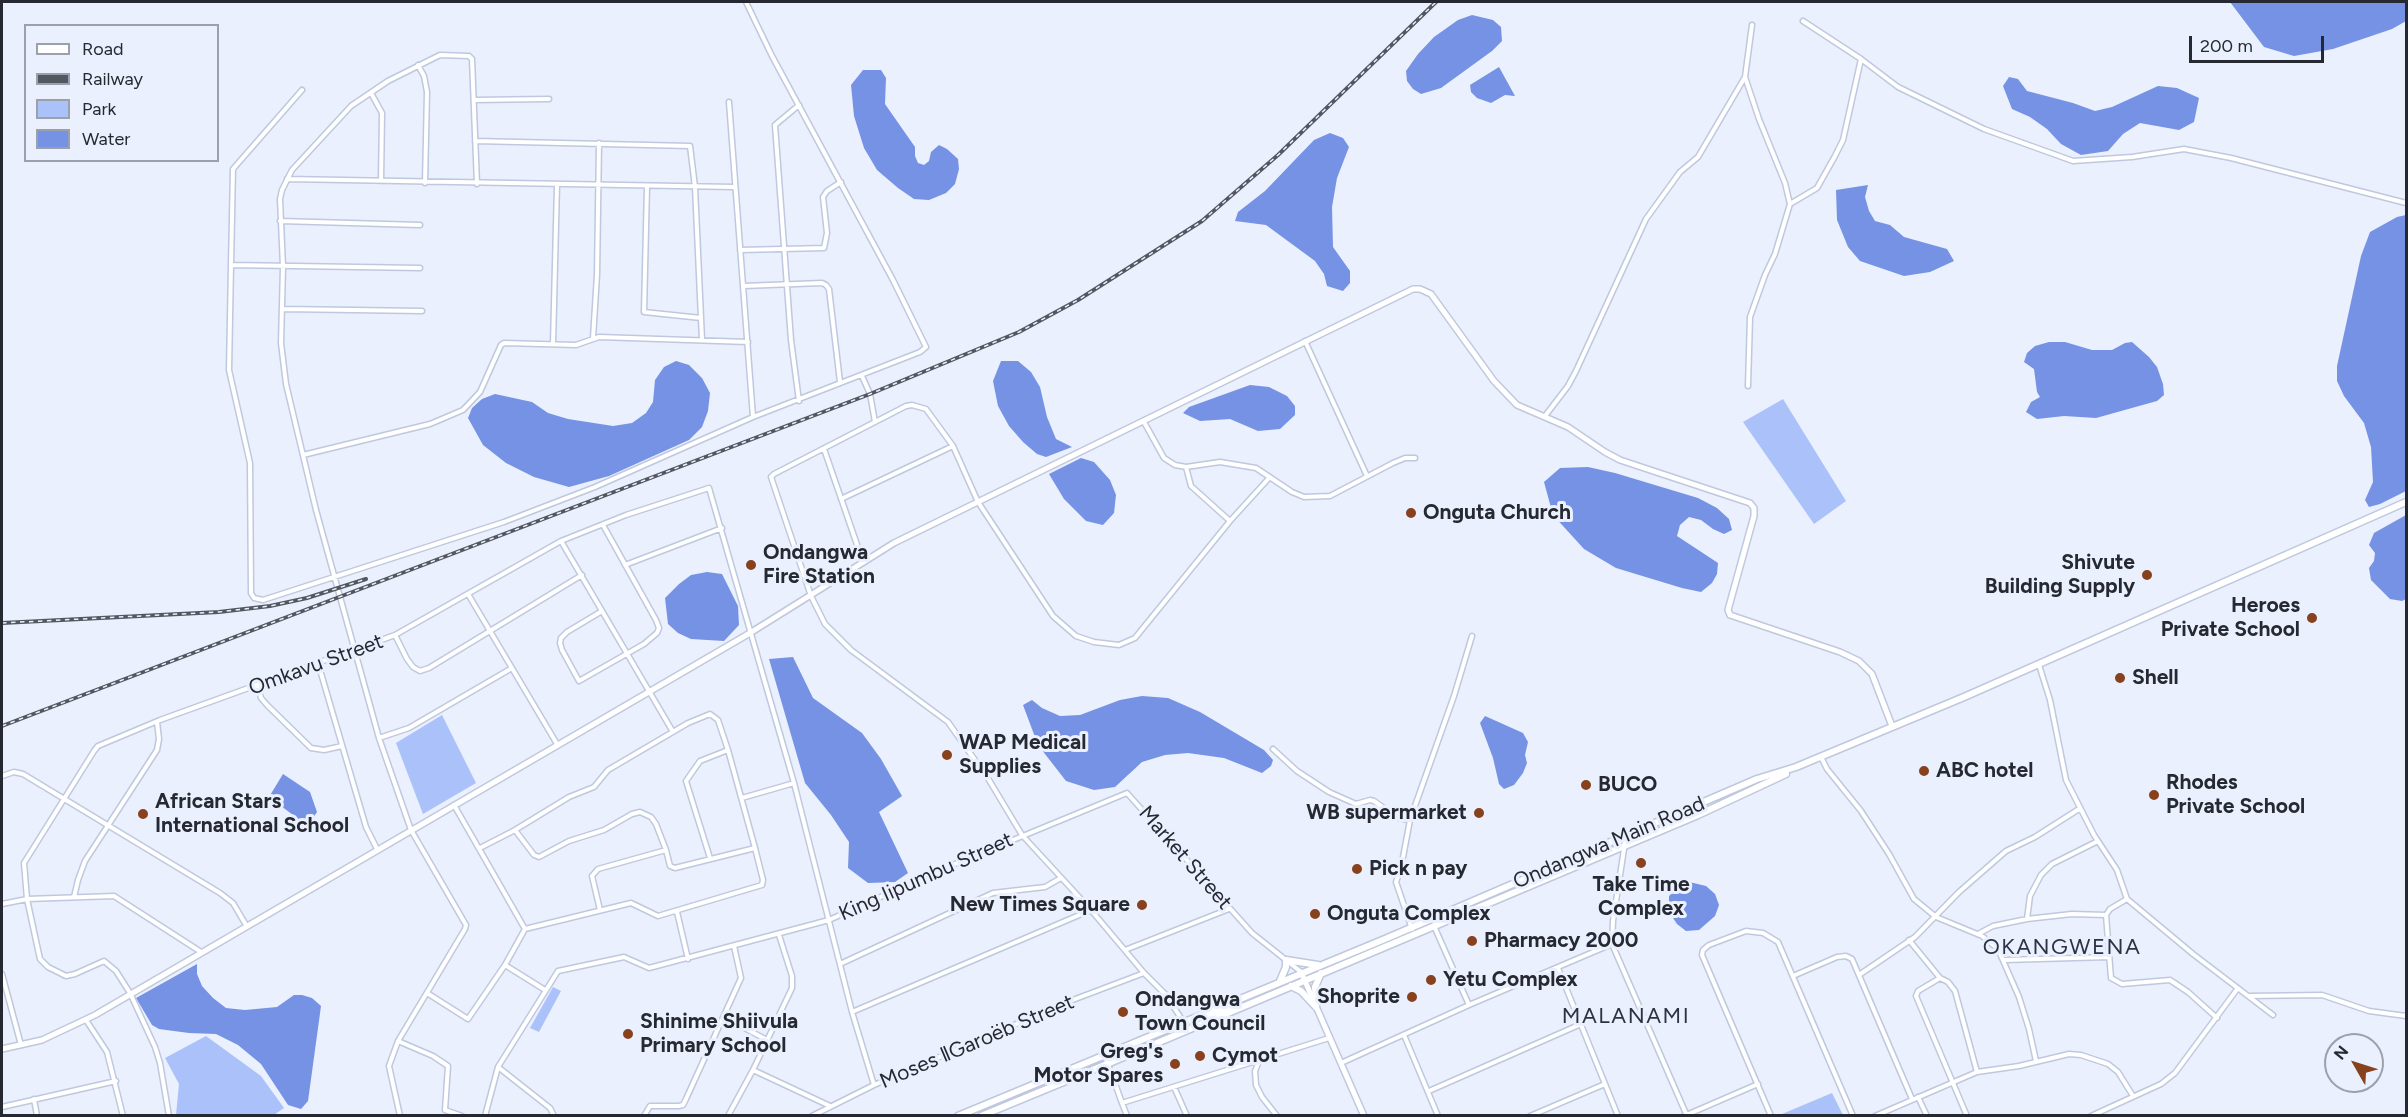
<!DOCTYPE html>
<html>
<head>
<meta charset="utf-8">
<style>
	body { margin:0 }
	#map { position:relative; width:2408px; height:1117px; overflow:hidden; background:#eaf0fd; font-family:Figtree,sans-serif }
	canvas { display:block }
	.frame { position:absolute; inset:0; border:3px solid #262931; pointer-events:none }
	.legend { position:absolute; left:24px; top:24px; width:195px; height:138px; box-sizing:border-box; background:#eaf0fd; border:2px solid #9ca0ab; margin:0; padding:8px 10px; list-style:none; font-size:18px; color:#262931 }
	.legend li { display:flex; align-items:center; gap:12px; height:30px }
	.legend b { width:30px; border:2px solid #9ca0ab }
	.north { position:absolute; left:2324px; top:1033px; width:60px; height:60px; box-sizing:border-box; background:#eaf0fd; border:2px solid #9ca0ab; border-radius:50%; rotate:309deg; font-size:16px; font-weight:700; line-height:24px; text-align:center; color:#262931 }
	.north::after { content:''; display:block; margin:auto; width:21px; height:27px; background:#87411c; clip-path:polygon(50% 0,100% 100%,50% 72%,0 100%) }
	.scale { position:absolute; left:2189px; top:36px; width:135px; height:27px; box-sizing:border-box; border:3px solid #262931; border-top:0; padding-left:8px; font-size:18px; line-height:21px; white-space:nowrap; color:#262931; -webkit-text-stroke:4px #eaf0fd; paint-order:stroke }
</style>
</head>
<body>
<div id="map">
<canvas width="2408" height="1117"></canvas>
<div class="frame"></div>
<ul class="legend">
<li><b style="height:8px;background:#fff"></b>Road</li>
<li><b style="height:8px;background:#535760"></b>Railway</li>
<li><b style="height:16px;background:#abc1fa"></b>Park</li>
<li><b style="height:16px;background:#7592e4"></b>Water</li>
</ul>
<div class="north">N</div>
<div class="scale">200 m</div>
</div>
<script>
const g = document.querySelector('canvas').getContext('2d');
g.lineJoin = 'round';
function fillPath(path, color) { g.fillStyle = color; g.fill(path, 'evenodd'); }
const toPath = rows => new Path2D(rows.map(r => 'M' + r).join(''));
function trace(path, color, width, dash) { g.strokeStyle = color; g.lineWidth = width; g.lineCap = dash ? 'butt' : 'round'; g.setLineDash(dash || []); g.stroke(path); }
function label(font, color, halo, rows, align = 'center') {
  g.font = font + ' Figtree,sans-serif'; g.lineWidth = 6; g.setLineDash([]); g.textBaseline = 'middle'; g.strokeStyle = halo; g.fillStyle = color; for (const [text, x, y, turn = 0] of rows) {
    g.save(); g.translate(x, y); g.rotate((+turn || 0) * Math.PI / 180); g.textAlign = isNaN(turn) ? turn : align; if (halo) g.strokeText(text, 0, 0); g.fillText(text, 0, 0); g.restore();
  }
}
const green = toPath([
	[1783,399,1846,501,1814,524,1743,422],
	[442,715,476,783,423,814,396,743],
	[553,987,561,991,539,1032,530,1028],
	[206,1036,261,1076,284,1108,274,1115,176,1115,179,1084,165,1058],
	[1832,1093,1843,1115,1782,1115,1782,1114]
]);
const water = toPath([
	[2230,2,2406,2,2406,21,2392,29,2333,49,2294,56,2264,47],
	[1472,15,1493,20,1501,27,1502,41,1492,51,1441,88,1421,94,1413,89,1407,81,1406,71,1418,54,1434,37,1458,20],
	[1499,67,1515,96,1505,95,1491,103,1477,98,1471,92,1470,85],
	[863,70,881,70,886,78,885,104,915,147,915,156,918,163,924,165,929,161,931,152,939,145,947,149,958,159,959,169,955,184,946,193,929,200,914,199,898,188,877,170,864,148,854,116,851,85],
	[2009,77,2018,79,2027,91,2073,103,2095,111,2112,107,2158,86,2177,88,2199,98,2194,122,2179,130,2140,123,2123,134,2108,151,2081,155,2061,144,2047,129,2030,117,2012,109,2003,86],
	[1330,133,1343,138,1349,147,1337,178,1332,207,1333,247,1350,271,1350,283,1343,291,1327,286,1324,274,1315,261,1266,225,1235,221,1238,212,1265,191,1314,140],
	[1868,185,1865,197,1869,211,1875,221,1890,225,1904,237,1947,249,1954,261,1930,272,1904,276,1860,261,1848,247,1837,220,1836,190],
	[2406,215,2406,491,2380,504,2369,507,2365,500,2373,482,2371,447,2364,423,2344,396,2337,381,2337,366,2361,256,2370,232,2397,217],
	[2049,342,2065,342,2092,350,2112,350,2125,343,2132,342,2149,357,2157,367,2163,384,2164,395,2157,401,2096,418,2064,416,2037,419,2026,412,2031,402,2040,397,2037,392,2034,369,2024,362,2027,353,2035,346],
	[676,361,689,365,702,378,710,393,708,411,702,427,689,440,609,476,569,487,534,477,506,463,483,445,468,418,472,408,482,399,495,394,532,402,548,413,568,419,613,426,632,423,646,413,653,402,655,380,664,367],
	[1001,361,1018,361,1031,372,1040,387,1047,417,1056,439,1072,447,1046,457,1037,454,1023,442,1009,426,998,406,993,381],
	[1250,385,1269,387,1287,396,1295,406,1295,415,1280,429,1258,431,1230,419,1200,421,1183,413,1189,407],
	[1081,458,1094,462,1110,480,1116,495,1114,513,1103,525,1086,521,1064,499,1049,474],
	[1588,467,1615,473,1698,498,1717,508,1729,519,1732,530,1724,534,1713,529,1701,520,1689,517,1680,525,1677,536,1718,563,1717,574,1712,583,1701,592,1682,588,1616,568,1584,549,1553,515,1544,482,1560,468],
	[2406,515,2406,599,2402,601,2390,599,2371,580,2369,568,2374,561,2375,553,2369,545,2374,533],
	[707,572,722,574,738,606,739,625,724,641,691,639,678,633,668,624,665,598,679,584,691,575],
	[793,657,813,698,862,733,881,759,902,796,879,812,908,873,895,882,868,883,848,868,849,842,831,815,805,783,769,659],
	[1142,696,1168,698,1200,712,1264,750,1273,760,1271,766,1262,773,1224,758,1188,753,1165,755,1142,762,1115,787,1094,790,1066,781,1038,745,1023,705,1032,700,1042,708,1060,716,1080,715,1120,700],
	[1485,716,1523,733,1528,742,1525,755,1527,763,1523,773,1514,785,1504,789,1499,784,1493,758,1480,723],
	[283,774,310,792,317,812,311,821,305,824,269,797],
	[1685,881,1706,886,1715,894,1719,905,1715,916,1699,930,1686,931,1677,924,1669,912,1669,896],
	[197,964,197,974,202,986,213,998,226,1008,245,1010,277,1007,294,995,302,995,312,998,321,1006,308,1101,301,1109,288,1105,261,1064,238,1045,216,1034,189,1033,159,1029,152,1025,136,998]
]);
const street = toPath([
	[1803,21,1861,59,1898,87,1984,129,2073,161,2132,157,2184,149,2231,158,2406,203],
	[418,65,424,76,427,92,425,183],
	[371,93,382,113,381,181],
	[474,100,549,99],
	[729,102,753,417],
	[475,141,690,146,695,187,702,340],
	[287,179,734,187],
	[647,186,644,312,701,318],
	[1790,204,1817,188,1835,156,1843,140,1861,59],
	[280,221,420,225],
	[740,250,824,248,827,233,823,197,827,191,841,182],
	[231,265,233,169,302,90],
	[420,268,231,265,229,370,250,463,251,593,254,598,263,600,504,522,595,487,753,417,920,352,926,347,893,280,772,56,746,2],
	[743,286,822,283,826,285,829,289,840,382],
	[283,309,422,311],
	[593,338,597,275,599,143],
	[1305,341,1367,476],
	[553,344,557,185],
	[862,376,870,394,875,422],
	[1748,386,1750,317,1765,275,1775,254,1790,204,1785,183,1759,119,1745,77,1752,25],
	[799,401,791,340,775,125,799,105],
	[1545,416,1568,386,1576,371,1646,219,1680,172,1698,157,1745,77],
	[1144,422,1164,458,1175,465,1186,467,1220,462,1256,468,1292,492,1304,497,1330,496,1393,463,1405,458,1415,458],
	[824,449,863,562],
	[303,455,430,424,463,410,480,392,501,345,504,343,576,345,599,337,748,342],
	[1186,467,1191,486,1230,521],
	[841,499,953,446],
	[561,541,673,732],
	[625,565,722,528],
	[468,594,557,744],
	[602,611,567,632,561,638,560,643,562,650,579,681,644,644,657,633,659,628,656,620,603,525],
	[395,635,407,659,413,667,420,671,429,668,582,575],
	[318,663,366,827,377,849],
	[2039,665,2050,700,2066,780,2094,835,2117,870,2127,899,2193,954,2273,1015],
	[258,686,261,698,267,705,311,748,324,750,342,746],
	[379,738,409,728,512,668],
	[1273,749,1297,771,1329,792,1356,804,1370,800,1374,801,1398,818,1410,820],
	[1821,757,1827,769,1861,811,1889,854,1914,899,1936,917,1982,936,1998,949,2019,997,2029,1029,2036,1061],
	[2,776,14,772,23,774,220,893,233,903,246,925],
	[742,798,794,783],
	[454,805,525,929],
	[515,830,534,855,539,857,569,841,604,830,632,814,640,812,651,817,656,824,666,850],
	[1626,836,1613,921,1612,944,1687,1116],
	[480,848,515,830,569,797,594,787,608,770,688,723,710,714,718,720,728,750,700,761,686,781,710,858],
	[74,897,78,880,85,861,157,750,159,739,157,722],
	[2127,899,2110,909,2106,915,2111,978,2122,984,2170,980,2188,992,2217,1018],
	[2,904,27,899,114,896,201,952],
	[600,910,592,876,598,869,666,850,670,866,675,868,755,848],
	[677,912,688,959],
	[2027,919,2030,896,2041,875,2052,864,2098,841],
	[1434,926,1469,1005],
	[525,929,631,903,658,916,762,885,763,880,755,848,728,750],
	[1412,929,1396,882,1401,868,1410,820,1454,696,1472,636],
	[1978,934,1993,926,2027,919,2072,914,2106,915],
	[1909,940,1940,978,1948,982,1955,991,1977,1072],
	[1125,950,1229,909],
	[2004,960,2109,957],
	[840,964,993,893,1045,887,1061,878],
	[505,965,545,990],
	[1558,968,1618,1116],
	[2,974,21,1045],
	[1859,975,1915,937,1959,892,2006,851,2035,837,2079,809],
	[1793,976,1837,957,1846,956,1852,959,1912,1099],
	[1940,978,1918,991,1916,996,1967,1116],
	[427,993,468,1019,505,965,525,929],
	[2249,996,2322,995,2369,1011,2406,1016],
	[852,1012,1091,910],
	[724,1017,767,1040],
	[1205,1017,1232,1008],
	[86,1020,107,1052,123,1116],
	[1184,1023,1166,995,1144,973,1091,910,1022,835,989,780,948,722,851,650,825,624,811,596,771,477,774,474,906,406,912,405,926,409,953,446,978,502,1053,616,1076,636,1094,642,1119,645,1135,638,1230,521,1270,477],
	[1404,1035,1438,1116],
	[398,1041,433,1056,448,1066,445,1110,462,1116],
	[1105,1056,1122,1103,1329,1038],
	[1260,1059,1255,1071,1256,1085,1262,1097,1277,1116],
	[1341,1063,1469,1005,1612,944],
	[498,1067,550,1108,554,1116],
	[753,1070,830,1106],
	[1174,1087,1187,1116],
	[1429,1091,1581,1024],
	[1918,1097,1927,1116],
	[34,1099,37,1116],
	[1122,1103,1127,1116],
	[2,1107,116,1081],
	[169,1116,160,1063,155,1047,130,993,116,971,104,961,75,974,66,976,48,967,40,959,27,899,24,863,94,751,98,746,160,720,395,635,561,541,626,515,709,488,794,783,852,1012,874,1085],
	[400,1116,389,1066,398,1041,465,929,466,925,411,830,379,738,316,510,286,384,281,343,283,267,280,199,282,190,292,170,351,106,388,81,440,55,469,56,472,59,477,184],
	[485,1116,498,1067,558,971,624,957,649,968,829,920,950,866,1127,793,1252,933,1301,972],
	[644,1116,650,1106,679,1106,683,1105,686,1099,741,978,734,946],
	[728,1116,753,1070,792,988,792,976,779,935],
	[812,1116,874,1085,1070,1001,1144,973],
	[1530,1116,1605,1084],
	[1684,1116,1758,1084],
	[1771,1116,1702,955,1703,950,1709,945,1746,931,1763,933,1778,942,1853,1116],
	[1875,1116,1977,1072,2019,1066,2069,1054,2081,1055,2108,1064,2118,1072,2133,1096],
	[2091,1116,2161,1084,2175,1073,2238,988]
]);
const secondary = toPath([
	[1301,972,1364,1116],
	[2,1049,42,1040,95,1015,750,633,894,543,1413,289,1420,289,1431,294,1494,381,1517,405,1568,427,1605,452,1620,460,1750,503,1754,508,1754,516,1728,610,1730,615,1840,652,1859,661,1872,674,1892,726]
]);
const primary = toPath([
	[1280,981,1286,967,1286,960,1318,965],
	[1291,986,1301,991,1315,1006],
	[1316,1007,1315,987,1321,973],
	[958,1116,1385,939,1757,779,1796,767,1964,697,2406,502],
	[981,1116,1107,1064,1698,815,1786,774]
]);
const rail = toPath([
	[2,623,219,612,270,606,307,598,366,579],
	[2,726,870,394,1019,332,1078,300,1202,221,1278,155,1436,2]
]);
const markers = [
	[1411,513,6,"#87411c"],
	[751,565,6,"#87411c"],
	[2147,575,6,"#87411c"],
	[2312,618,6,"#87411c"],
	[2120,678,6,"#87411c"],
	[947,755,6,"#87411c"],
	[1924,771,6,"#87411c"],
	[1586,785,6,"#87411c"],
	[2154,795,6,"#87411c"],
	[1479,813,6,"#87411c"],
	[143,814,6,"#87411c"],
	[1641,863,6,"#87411c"],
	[1357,869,6,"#87411c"],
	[1142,905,6,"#87411c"],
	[1315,914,6,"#87411c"],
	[1472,941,6,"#87411c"],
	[1431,980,6,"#87411c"],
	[1412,997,6,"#87411c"],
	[1123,1012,6,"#87411c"],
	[628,1034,6,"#87411c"],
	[1200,1056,6,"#87411c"],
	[1175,1064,6,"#87411c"]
];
const poiNames = [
	["Onguta Church",1423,513],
	["Ondangwa",763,553],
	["Fire Station",763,577],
	["Shivute",2135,563,"right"],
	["Building Supply",2135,587,"right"],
	["Heroes",2300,606,"right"],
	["Private School",2300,630,"right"],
	["Shell",2132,678],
	["WAP Medical",959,743],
	["Supplies",959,767],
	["ABC hotel",1936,771],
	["Rhodes",2166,783],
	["Private School",2166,807],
	["BUCO",1598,785],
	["African Stars",155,802],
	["International School",155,826],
	["WB supermarket",1467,813,"right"],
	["Pick n pay",1369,869],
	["Take Time",1641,885,"center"],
	["Complex",1641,909,"center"],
	["New Times Square",1130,905,"right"],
	["Onguta Complex",1327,914],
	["Pharmacy 2000",1484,941],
	["Yetu Complex",1443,980],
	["Shoprite",1400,997,"right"],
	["Ondangwa",1135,1000],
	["Town Council",1135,1024],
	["Shinime Shiivula",640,1022],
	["Primary School",640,1046],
	["Greg's",1163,1052,"right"],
	["Motor Spares",1163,1076,"right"],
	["Cymot",1212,1056]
];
const streetNames = [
	["Omkavu Street",316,665,-20],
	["Ondangwa Main Road",1609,843,-23],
	["Market Street",1185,858,49],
	["King Iipumbu Street",926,877,-24],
	["Moses ǁGaroëb Street",977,1042,-23]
];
const neighbourhoodNames = [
	["OKANGWENA",2062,948],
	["MALANAMI",1626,1017]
];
fillPath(green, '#abc1fa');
fillPath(water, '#7592e4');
trace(street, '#bfc8de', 7);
trace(secondary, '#bfc8de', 8);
trace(primary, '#bfc8de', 9);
trace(street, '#fff', 4);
trace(secondary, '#fff', 5);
trace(primary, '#fff', 6);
trace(rail, '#535760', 4);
trace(rail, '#eaf0fd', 1.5, [4.5]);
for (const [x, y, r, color] of markers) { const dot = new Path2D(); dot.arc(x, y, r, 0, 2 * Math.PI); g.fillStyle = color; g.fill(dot); trace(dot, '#eaf0fd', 2); }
label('bold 21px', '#262931', '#eaf0fd', poiNames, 'left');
label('21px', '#262931', '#eaf0fd', streetNames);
g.letterSpacing = '1.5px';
label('22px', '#2c3344', '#eaf0fd', neighbourhoodNames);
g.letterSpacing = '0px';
</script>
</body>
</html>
